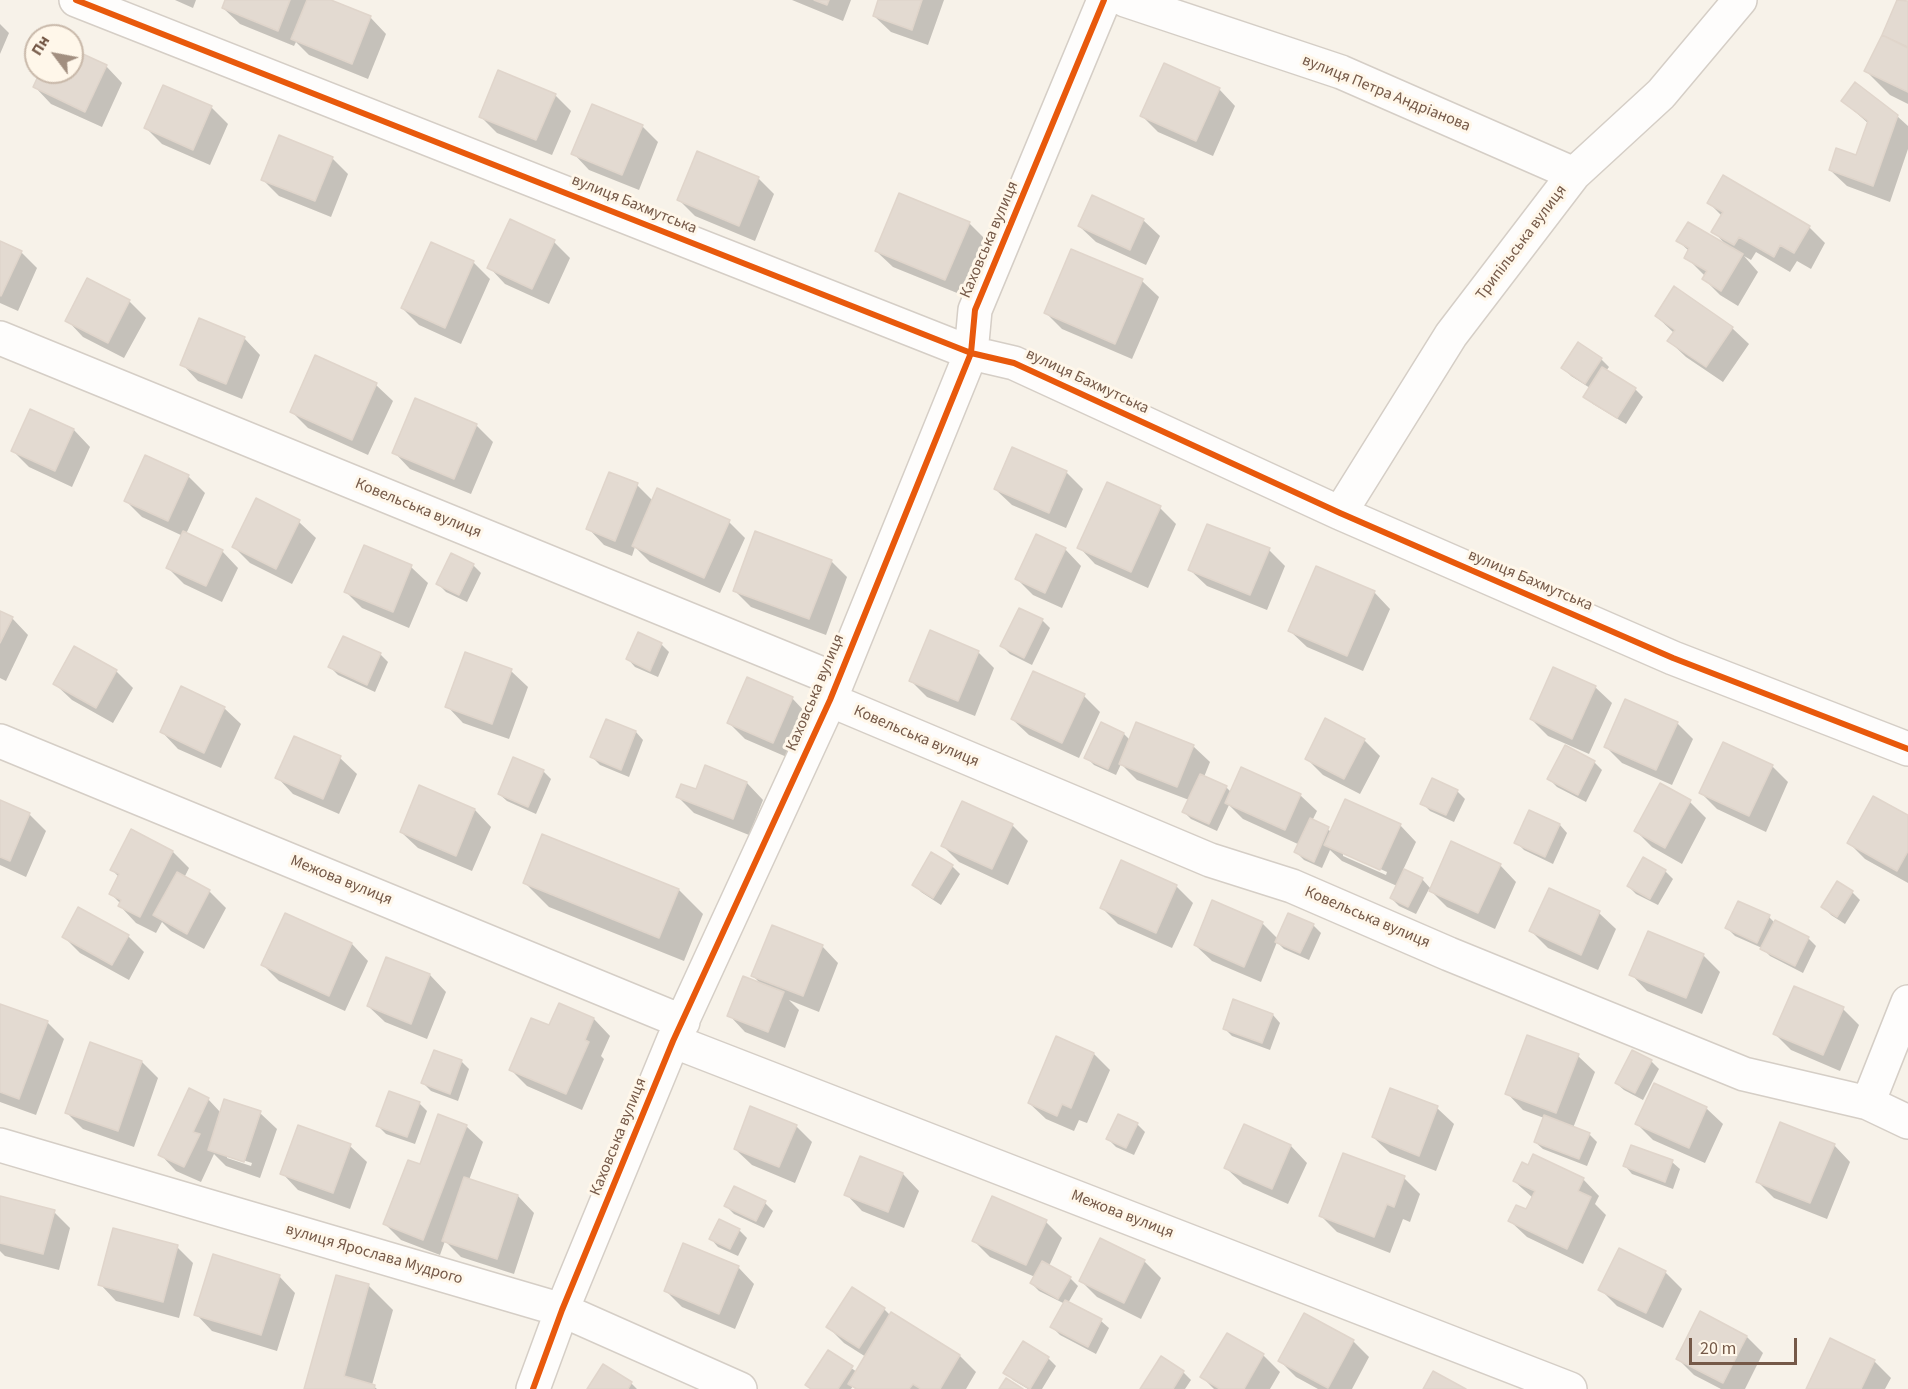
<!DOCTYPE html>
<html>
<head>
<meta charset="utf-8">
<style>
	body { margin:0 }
	#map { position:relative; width:1908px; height:1389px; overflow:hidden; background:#f7f2e9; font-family:"Source Sans 3",sans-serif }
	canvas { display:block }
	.north { position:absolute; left:24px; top:24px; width:60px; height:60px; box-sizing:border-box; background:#fff7ea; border:2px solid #c8b8a9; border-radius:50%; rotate:302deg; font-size:16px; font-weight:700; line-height:24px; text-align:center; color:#755948 }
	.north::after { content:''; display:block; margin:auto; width:21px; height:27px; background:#a28f80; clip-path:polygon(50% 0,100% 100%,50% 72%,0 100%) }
	.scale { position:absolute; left:1689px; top:1338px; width:108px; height:27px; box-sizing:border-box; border:3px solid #755948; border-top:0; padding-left:8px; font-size:18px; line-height:21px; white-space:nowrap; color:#755948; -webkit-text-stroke:4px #fff7ea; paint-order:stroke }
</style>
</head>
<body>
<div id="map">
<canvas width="1908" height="1389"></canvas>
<div class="north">Пн</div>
<div class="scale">20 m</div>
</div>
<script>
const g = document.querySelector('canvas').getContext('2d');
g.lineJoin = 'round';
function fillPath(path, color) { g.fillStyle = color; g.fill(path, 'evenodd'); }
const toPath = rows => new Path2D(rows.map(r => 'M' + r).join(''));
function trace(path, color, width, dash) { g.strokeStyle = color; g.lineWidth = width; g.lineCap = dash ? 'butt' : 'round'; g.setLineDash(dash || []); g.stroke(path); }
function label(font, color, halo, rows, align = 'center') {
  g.font = font + ' "Source Sans 3",sans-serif'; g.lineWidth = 6; g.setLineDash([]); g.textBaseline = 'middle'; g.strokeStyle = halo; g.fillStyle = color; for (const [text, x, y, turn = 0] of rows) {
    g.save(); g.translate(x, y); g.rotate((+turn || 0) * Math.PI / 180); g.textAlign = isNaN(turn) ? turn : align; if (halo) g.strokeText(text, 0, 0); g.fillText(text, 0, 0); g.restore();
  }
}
const shadow = toPath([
	[175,0,196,0,193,8],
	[226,0,327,0,370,17,386,34,368,79,309,55,296,42,294,46,240,24,223,8],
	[792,0,851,0,843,21],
	[880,0,944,0,928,45,891,32,874,16],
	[1899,0,1908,2,1908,104,1890,95,1866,71],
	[0,24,9,33,0,54],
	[72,51,106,66,122,83,102,127,51,104,35,87,42,72,72,72],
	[1219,89,1235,106,1213,156,1158,132,1142,116],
	[555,95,571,111,552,155,497,133,480,116],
	[1843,101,1897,116,1908,126,1908,149,1890,202,1847,186,1830,170,1857,157,1869,124],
	[211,107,228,124,210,165,162,144,146,128],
	[642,126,658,142,639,190,589,170,573,153],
	[332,158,348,174,331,217,279,196,262,179],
	[758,178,774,194,755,241,695,216,679,200],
	[1709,203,1809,227,1825,243,1811,269,1797,261,1790,272,1756,252,1751,260,1744,256,1758,272,1738,306,1720,295,1704,279,1705,276,1686,257,1689,251,1678,241,1727,246,1713,231,1722,216],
	[1143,220,1160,236,1146,265,1096,242,1079,226],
	[969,223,985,239,962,295,893,267,876,251],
	[0,242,21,252,37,268,18,311,0,303],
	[554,242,570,258,549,304,505,284,489,267],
	[432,244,473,262,490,279,461,344,419,325,402,308],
	[1072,251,1142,281,1159,297,1132,359,1062,329,1046,313],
	[129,301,146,318,124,358,83,337,67,320],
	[1656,316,1732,328,1749,344,1723,382,1686,357,1669,341,1674,333],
	[244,338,260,355,242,399,198,381,182,364],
	[316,357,376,385,393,401,368,455,308,428,292,412],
	[1601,359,1609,367,1606,371,1635,389,1643,397,1626,424,1593,404,1585,396,1590,388,1571,376,1563,368],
	[31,411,74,430,90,447,72,487,29,467,13,451],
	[476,425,493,442,471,494,410,469,394,452],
	[1066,472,1083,489,1066,528,1012,505,995,489],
	[610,474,637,485,653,501,729,522,745,538,720,593,650,562,635,547,632,556,604,545,588,528],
	[188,476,205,493,186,534,222,551,238,568,222,602,184,584,168,568,183,536,142,517,126,501],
	[257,500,299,522,316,538,292,584,250,563,234,547],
	[1160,508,1176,524,1148,588,1095,564,1079,547],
	[1065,549,1081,566,1062,608,1033,595,1017,579],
	[1269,550,1285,566,1267,610,1207,586,1190,570],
	[831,561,847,577,826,635,751,607,734,590],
	[473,565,481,573,467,602,446,592,438,584],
	[411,567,428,583,409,628,362,608,346,592],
	[1374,592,1390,609,1363,671,1307,647,1290,631],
	[0,612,12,618,28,635,6,681,0,678],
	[1042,620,1050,628,1032,665,1010,654,1002,646],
	[661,644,669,652,658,677,635,667,628,659],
	[978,652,994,668,975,716,927,697,911,681],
	[380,654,388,662,375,692,338,675,330,667],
	[116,671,133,688,113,723,72,700,55,684],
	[511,671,528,687,509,739,463,723,447,706],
	[1595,687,1612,703,1589,754,1548,736,1531,719],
	[1084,696,1100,712,1079,758,1029,735,1012,719],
	[792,698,808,715,789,758,745,739,729,723],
	[224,708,241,724,221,768,178,749,162,732],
	[607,721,636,732,643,740,629,777,600,765,592,757],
	[1677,723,1693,739,1672,785,1622,763,1606,747],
	[1101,724,1124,734,1130,740,1193,746,1210,762,1204,777,1226,787,1231,792,1300,795,1317,811,1312,821,1332,832,1400,825,1416,842,1403,870,1422,879,1431,889,1500,865,1516,882,1495,929,1447,907,1429,889,1416,914,1399,906,1391,898,1397,886,1342,861,1330,850,1322,868,1304,860,1296,852,1300,845,1243,819,1229,805,1217,831,1191,819,1184,812,1189,800,1137,780,1121,764,1116,775,1094,765,1086,757],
	[1343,852,1387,872,1386,875,1343,856],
	[294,738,340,758,357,774,339,814,293,794,277,777],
	[1364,740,1380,756,1360,794,1323,775,1306,758],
	[1594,762,1602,770,1586,802,1557,787,1549,779],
	[1772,766,1788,782,1766,832,1717,809,1701,793],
	[706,767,747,783,763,800,749,835,694,813,678,797,697,791],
	[543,771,551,779,536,814,507,801,499,794],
	[420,787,475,810,491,827,472,871,418,848,401,832],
	[1457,791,1465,799,1454,822,1430,811,1422,803],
	[0,802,30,815,46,831,26,877,0,865],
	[1690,802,1706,818,1682,864,1652,847,1636,831],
	[1530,812,1560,825,1567,833,1553,864,1524,850,1516,842],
	[1908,816,1908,883,1865,859,1849,843],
	[1012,825,1028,841,1008,885,959,862,943,846],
	[131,831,173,852,189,868,184,878,209,891,226,908,204,949,171,931,162,922,156,933,136,923,120,906,121,904,111,894,119,877,112,870],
	[952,866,960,874,941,905,921,892,914,884],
	[1665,871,1673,879,1658,905,1636,894,1628,886],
	[525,883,679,890,703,914,684,961,549,907],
	[1838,883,1852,892,1860,900,1845,924,1831,915,1823,907],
	[1176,886,1193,903,1172,948,1118,924,1102,908],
	[1549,890,1599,913,1616,929,1598,970,1548,948,1531,931],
	[286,915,352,944,368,961,345,1011,279,981,263,965],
	[1769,917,1774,922,1808,938,1816,946,1803,973,1770,956,1762,948,1735,936,1727,928],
	[1262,923,1278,939,1313,925,1321,933,1309,960,1284,949,1277,942,1261,982,1212,961,1195,945],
	[1649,933,1703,955,1720,972,1702,1014,1647,991,1631,974],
	[128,936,144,952,129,980,80,953,64,937],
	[822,946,838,963,819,1012,789,1000,799,1010,785,1048,745,1032,729,1015,763,986,753,976],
	[387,958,430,975,446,992,427,1039,385,1022,368,1006],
	[0,1005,48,1023,64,1039,36,1115,0,1102],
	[560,1005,594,1019,610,1036,601,1056,604,1059,582,1110,527,1086,510,1069,550,1027],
	[1843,1009,1859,1025,1840,1071,1791,1050,1775,1034],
	[1273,1015,1280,1023,1270,1050,1232,1036,1224,1028],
	[1057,1038,1094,1054,1110,1070,1087,1123,1079,1120,1074,1131,1046,1119,1029,1103],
	[1578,1056,1595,1072,1573,1128,1589,1134,1597,1142,1587,1166,1543,1149,1535,1142,1544,1118,1523,1110,1507,1093],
	[461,1061,469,1069,458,1101,431,1091,423,1083],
	[1651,1061,1659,1069,1643,1100,1624,1090,1616,1083],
	[142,1062,158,1078,134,1147,83,1129,67,1113],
	[208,1099,221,1113,260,1113,277,1129,260,1178,226,1166,214,1154,201,1182,176,1171,160,1154],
	[227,1155,252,1163,251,1166,227,1158],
	[419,1103,427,1111,415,1144,386,1134,378,1126],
	[1437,1108,1454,1124,1436,1171,1390,1153,1373,1137],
	[1706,1108,1723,1124,1705,1163,1653,1140,1637,1124],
	[1137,1124,1145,1132,1134,1155,1116,1147,1108,1139],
	[466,1126,483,1142,469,1180,518,1196,534,1213,514,1274,461,1257,445,1241,440,1255,401,1240,385,1224,421,1166],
	[796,1126,812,1142,795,1183,752,1165,735,1149],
	[1245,1126,1291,1146,1307,1163,1288,1204,1243,1184,1226,1168],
	[1834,1145,1850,1162,1827,1219,1774,1198,1757,1181],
	[350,1146,367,1162,350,1209,298,1190,282,1173],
	[861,1158,903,1174,919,1191,904,1228,862,1211,846,1194],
	[1672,1162,1680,1169,1673,1189,1632,1174,1625,1166],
	[1404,1178,1420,1194,1410,1222,1403,1219,1390,1253,1337,1232,1321,1216],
	[1583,1179,1599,1196,1595,1204,1606,1215,1583,1264,1527,1237,1510,1221,1527,1211,1533,1198,1514,1181],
	[0,1197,54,1212,70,1228,59,1270,5,1256,0,1251],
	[765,1203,773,1211,764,1228,734,1214,726,1206],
	[1046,1222,1062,1238,1049,1266,1070,1278,1078,1286,1068,1303,1101,1321,1109,1328,1096,1354,1060,1335,1052,1327,1065,1304,1039,1291,1031,1283,1035,1277,990,1257,974,1241],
	[739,1230,747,1238,738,1256,718,1247,711,1239],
	[1101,1240,1145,1262,1161,1278,1141,1319,1097,1297,1081,1281],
	[177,1247,193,1263,179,1318,116,1301,100,1284],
	[1619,1250,1665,1272,1682,1289,1663,1328,1617,1306,1600,1289],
	[738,1267,754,1284,735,1329,682,1307,666,1291],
	[279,1276,295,1293,277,1351,212,1331,196,1314],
	[368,1285,393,1310,372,1385,377,1389,306,1389],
	[884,1309,891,1316,891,1315,960,1356,976,1372,966,1389,855,1389,853,1386,851,1389,811,1389,807,1385,828,1352,857,1372,866,1357,844,1343,828,1327],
	[1701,1313,1747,1337,1763,1353,1745,1389,1721,1389,1694,1375,1677,1358],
	[1227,1335,1264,1356,1280,1372,1270,1389,1214,1389,1202,1377],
	[1353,1341,1369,1357,1352,1389,1318,1389,1296,1377,1280,1361],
	[1048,1358,1056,1366,1042,1389,1028,1389,1013,1380,1005,1372],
	[1162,1358,1183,1372,1191,1380,1185,1389,1142,1389],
	[1874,1361,1891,1378,1885,1389,1808,1389],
	[631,1383,637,1389,589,1389]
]);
const building = toPath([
	[225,0,290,0,278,31,222,8,225,0],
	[307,0,331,0,371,16,352,64,291,39,307,0],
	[814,0,829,0,827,5,814,0],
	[878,0,922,0,912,30,873,16,878,0],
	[1897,0,1908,1,1908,47,1882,35,1897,0],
	[1882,35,1908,48,1908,92,1864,71,1882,35],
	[72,49,107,65,85,112,33,87,40,72,72,72,72,49],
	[1164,63,1220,88,1196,141,1140,116,1164,63],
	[498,70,556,94,536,140,479,117,498,70],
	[1855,82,1898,115,1873,186,1829,170,1836,148,1856,155,1868,121,1841,101,1855,82],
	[163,85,212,106,193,150,144,128,163,85],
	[592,104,643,125,622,175,571,154,592,104],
	[279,135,333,157,315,201,261,180,279,135],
	[697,151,759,177,739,226,677,200,697,151],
	[1723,175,1810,226,1794,253,1780,245,1774,257,1739,237,1734,245,1711,232,1723,212,1707,203,1723,175],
	[899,193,970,222,945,280,875,251,899,193],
	[1092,195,1144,219,1130,250,1078,226,1092,195],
	[510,219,555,240,532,289,487,268,510,219],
	[1688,222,1743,254,1721,291,1702,279,1707,271,1684,258,1689,248,1676,241,1688,222],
	[0,241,22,251,1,296,0,295,0,241],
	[431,242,474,261,445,328,401,308,431,242],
	[1071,249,1143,279,1115,344,1044,313,1071,249],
	[87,278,130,300,108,343,65,321,87,278],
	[1674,286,1733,327,1706,367,1667,341,1675,330,1655,316,1674,286],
	[199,318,245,337,226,384,180,365,199,318],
	[1578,342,1602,358,1585,384,1561,368,1578,342],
	[315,355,377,383,352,440,290,412,315,355],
	[1602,367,1636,388,1617,418,1583,397,1602,367],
	[415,398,477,424,454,479,392,453,415,398],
	[30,409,74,429,55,471,11,451,30,409],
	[1012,447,1067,471,1049,513,994,489,1012,447],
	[145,455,189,475,168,521,124,501,145,455],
	[609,472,638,483,615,541,586,529,609,472],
	[1107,482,1161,506,1131,572,1077,548,1107,482],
	[657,488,730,520,704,578,632,546,657,488],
	[256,498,300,520,276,569,232,547,256,498],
	[1207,524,1270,548,1250,595,1188,570,1207,524],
	[183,531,223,550,206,586,166,568,183,531],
	[755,531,832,560,809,619,733,591,755,531],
	[1036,534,1066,548,1045,593,1015,579,1036,534],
	[364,545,412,565,393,612,344,592,364,545],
	[451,553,474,564,459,595,436,584,451,553],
	[1316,566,1375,591,1347,656,1288,631,1316,566],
	[1019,608,1043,619,1024,658,1000,646,1019,608],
	[0,611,13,617,0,643,0,611],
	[930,630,979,651,958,701,909,681,930,630],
	[638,632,662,643,650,671,626,659,638,632],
	[343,636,381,653,367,685,328,667,343,636],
	[74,646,117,670,96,708,53,684,74,646],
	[465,652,512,669,492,724,445,707,465,652],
	[1553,667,1596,686,1572,739,1530,719,1553,667],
	[1033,671,1085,694,1062,743,1011,719,1033,671],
	[747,677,793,697,773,743,727,723,747,677],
	[181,686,225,707,204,753,160,732,181,686],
	[1625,699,1678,722,1656,770,1604,747,1625,699],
	[1325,718,1365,739,1344,779,1305,759,1325,718],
	[606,719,636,731,621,770,590,757,606,719],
	[1101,722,1124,733,1108,769,1084,758,1101,722],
	[1136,722,1194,745,1177,787,1119,764,1136,722],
	[294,736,341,756,323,799,275,778,294,736],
	[1723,742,1773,765,1749,816,1699,793,1723,742],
	[1565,745,1595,761,1578,795,1547,779,1565,745],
	[513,757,544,770,528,807,498,794,513,757],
	[705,765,747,782,733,819,676,797,681,784,696,789,705,765],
	[1241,767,1301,794,1285,830,1225,803,1241,767],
	[1200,774,1227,786,1209,824,1182,812,1200,774],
	[1432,778,1458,790,1446,815,1420,804,1432,778],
	[1660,783,1691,800,1665,848,1634,831,1660,783],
	[419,785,475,809,456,856,400,832,419,785],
	[1873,796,1908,815,1908,851,1897,871,1847,843,1873,796],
	[1345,799,1401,824,1380,870,1324,845,1345,799],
	[0,800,30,813,10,861,0,857,0,800],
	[962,801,1013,824,992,869,941,846,962,801],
	[1529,810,1560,824,1545,857,1514,843,1529,810],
	[1310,818,1329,827,1314,862,1294,852,1310,818],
	[131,829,173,851,140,917,118,906,121,900,109,894,119,874,110,870,131,829],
	[542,834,679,889,659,938,523,883,542,834],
	[1451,841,1501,864,1478,913,1429,891,1451,841],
	[931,852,953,865,933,898,912,885,931,852],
	[1643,857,1666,870,1650,899,1627,886,1643,857],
	[1121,860,1177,885,1156,933,1100,908,1121,860],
	[1404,869,1423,878,1408,907,1390,898,1404,869],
	[177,872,210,890,187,934,153,915,177,872],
	[1837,881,1853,891,1837,917,1821,907,1837,881],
	[1549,888,1600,911,1581,955,1529,931,1549,888],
	[1212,900,1263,922,1244,967,1194,945,1212,900],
	[1738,901,1770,915,1757,943,1725,928,1738,901],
	[78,907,129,935,112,965,62,937,78,907],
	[285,913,352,943,329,996,261,965,285,913],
	[1288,913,1314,924,1300,953,1275,942,1288,913],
	[1775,920,1809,937,1795,966,1760,949,1775,920],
	[772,925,823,945,803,996,751,976,772,925],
	[1648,931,1704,954,1686,998,1629,975,1648,931],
	[386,957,430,974,411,1024,367,1006,386,957],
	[743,976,784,992,768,1032,727,1016,743,976],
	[1794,986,1844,1007,1823,1055,1773,1034,1794,986],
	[1233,999,1273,1014,1262,1043,1223,1029,1233,999],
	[559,1003,594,1018,585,1040,589,1042,566,1094,509,1070,531,1018,549,1025,559,1003],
	[0,1004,48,1021,19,1099,0,1092,0,1004],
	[1527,1035,1579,1054,1556,1113,1505,1094,1527,1035],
	[1056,1036,1094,1053,1071,1108,1062,1104,1057,1116,1028,1103,1056,1036],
	[90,1042,142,1061,118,1131,65,1113,90,1042],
	[434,1050,462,1060,450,1094,421,1083,434,1050],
	[1632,1050,1652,1060,1635,1093,1615,1083,1632,1050],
	[1654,1083,1707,1107,1689,1148,1635,1124,1654,1083],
	[189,1088,209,1098,193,1132,200,1134,184,1167,158,1155,189,1088],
	[1390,1088,1438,1106,1419,1156,1372,1137,1390,1088],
	[389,1091,420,1102,407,1137,376,1126,389,1091],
	[224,1099,261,1111,244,1162,208,1150,224,1099],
	[750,1106,797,1125,779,1167,734,1149,750,1106],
	[438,1114,467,1125,423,1240,383,1224,408,1160,420,1164,438,1114],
	[1118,1114,1138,1123,1126,1148,1106,1139,1118,1114],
	[1544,1115,1590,1133,1579,1159,1534,1142,1544,1115],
	[1780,1122,1835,1144,1810,1203,1756,1182,1780,1122],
	[1244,1124,1291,1145,1272,1189,1224,1168,1244,1124],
	[298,1125,351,1144,333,1193,280,1174,298,1125],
	[1631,1145,1673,1160,1665,1182,1623,1166,1631,1145],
	[1343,1153,1405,1176,1394,1207,1387,1204,1374,1237,1319,1216,1343,1153],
	[1533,1154,1584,1178,1578,1191,1591,1197,1567,1249,1508,1221,1516,1205,1526,1209,1535,1191,1513,1181,1522,1162,1528,1165,1533,1154],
	[860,1156,903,1173,888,1212,844,1195,860,1156],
	[464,1177,518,1195,497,1259,442,1241,464,1177],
	[734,1186,766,1201,756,1221,724,1206,734,1186],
	[0,1196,55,1210,43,1254,0,1243,0,1196],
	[992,1196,1047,1220,1026,1265,972,1241,992,1196],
	[719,1219,740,1229,730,1249,709,1239,719,1219],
	[113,1228,178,1245,163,1302,98,1285,113,1228],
	[1100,1238,1145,1260,1124,1303,1079,1281,1100,1238],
	[683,1243,739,1266,719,1314,664,1291,683,1243],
	[1619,1248,1666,1271,1646,1313,1598,1290,1619,1248],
	[213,1254,280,1275,261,1335,194,1315,213,1254],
	[1042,1261,1071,1277,1058,1299,1030,1283,1042,1261],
	[336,1275,369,1284,344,1376,375,1385,374,1389,304,1389,336,1275],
	[852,1287,885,1308,859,1348,826,1327,852,1287],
	[1065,1300,1102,1319,1088,1347,1050,1327,1065,1300],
	[1700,1311,1747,1336,1723,1383,1676,1359,1700,1311],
	[891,1312,960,1355,940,1389,921,1389,913,1384,909,1389,857,1389,848,1384,891,1312],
	[1304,1313,1354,1340,1328,1388,1278,1361,1304,1313],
	[1227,1333,1264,1354,1244,1389,1220,1389,1200,1377,1227,1333],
	[1830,1338,1875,1360,1861,1389,1806,1389,1830,1338],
	[1023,1341,1049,1357,1030,1389,1003,1373,1023,1341],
	[828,1350,853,1366,838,1389,811,1389,805,1385,828,1350],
	[1161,1356,1184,1371,1173,1389,1140,1389,1161,1356],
	[603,1364,632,1382,628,1389,587,1389,603,1364],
	[1433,1371,1466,1389,1423,1389,1433,1371],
	[1006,1378,1023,1389,999,1389,1006,1378]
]);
const minor = toPath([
	[76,0,971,353,1014,363,1340,513,1673,658,1908,749],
	[1125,0,1341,72,1574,174],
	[0,338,837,680],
	[1340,513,1451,335,1574,174,1661,94,1740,0],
	[830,700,1210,860,1292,886,1449,954,1744,1074,1868,1103,1908,1122],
	[0,741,683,1022],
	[673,1041,1570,1389],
	[1868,1103,1908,1002],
	[0,1145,562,1310,740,1389],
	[533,1389,562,1310,673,1041,830,700,971,353,975,310,1104,0]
]);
const cycleway = toPath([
	[76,0,971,353,1014,363,1340,513,1673,658,1908,749],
	[533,1389,562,1310,673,1041,830,700,971,353,975,310,1104,0]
]);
const streetNames = [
	["вулиця Петра Андріанова",1386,94,22],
	["вулиця Бахмутська",634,205,22],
	["Каховська вулиця",990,240,-67],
	["Трипільська вулиця",1522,243,-53],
	["вулиця Бахмутська",1087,382,25],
	["Ковельська вулиця",418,509,22],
	["вулиця Бахмутська",1530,581,23],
	["Каховська вулиця",816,693,-67],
	["Ковельська вулиця",916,737,23],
	["Межова вулиця",341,881,22],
	["Ковельська вулиця",1367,918,23],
	["Каховська вулиця",619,1137,-68],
	["Межова вулиця",1122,1215,21],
	["вулиця Ярослава Мудрого",374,1255,16]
];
fillPath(shadow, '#0003');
fillPath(building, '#e3dad1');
trace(building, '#e0d5cb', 1.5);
trace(minor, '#d5cec6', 36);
trace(minor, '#fefdfc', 33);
trace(cycleway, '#e8590c', 6);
label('16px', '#755948', '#fff7ea', streetNames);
</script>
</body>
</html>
